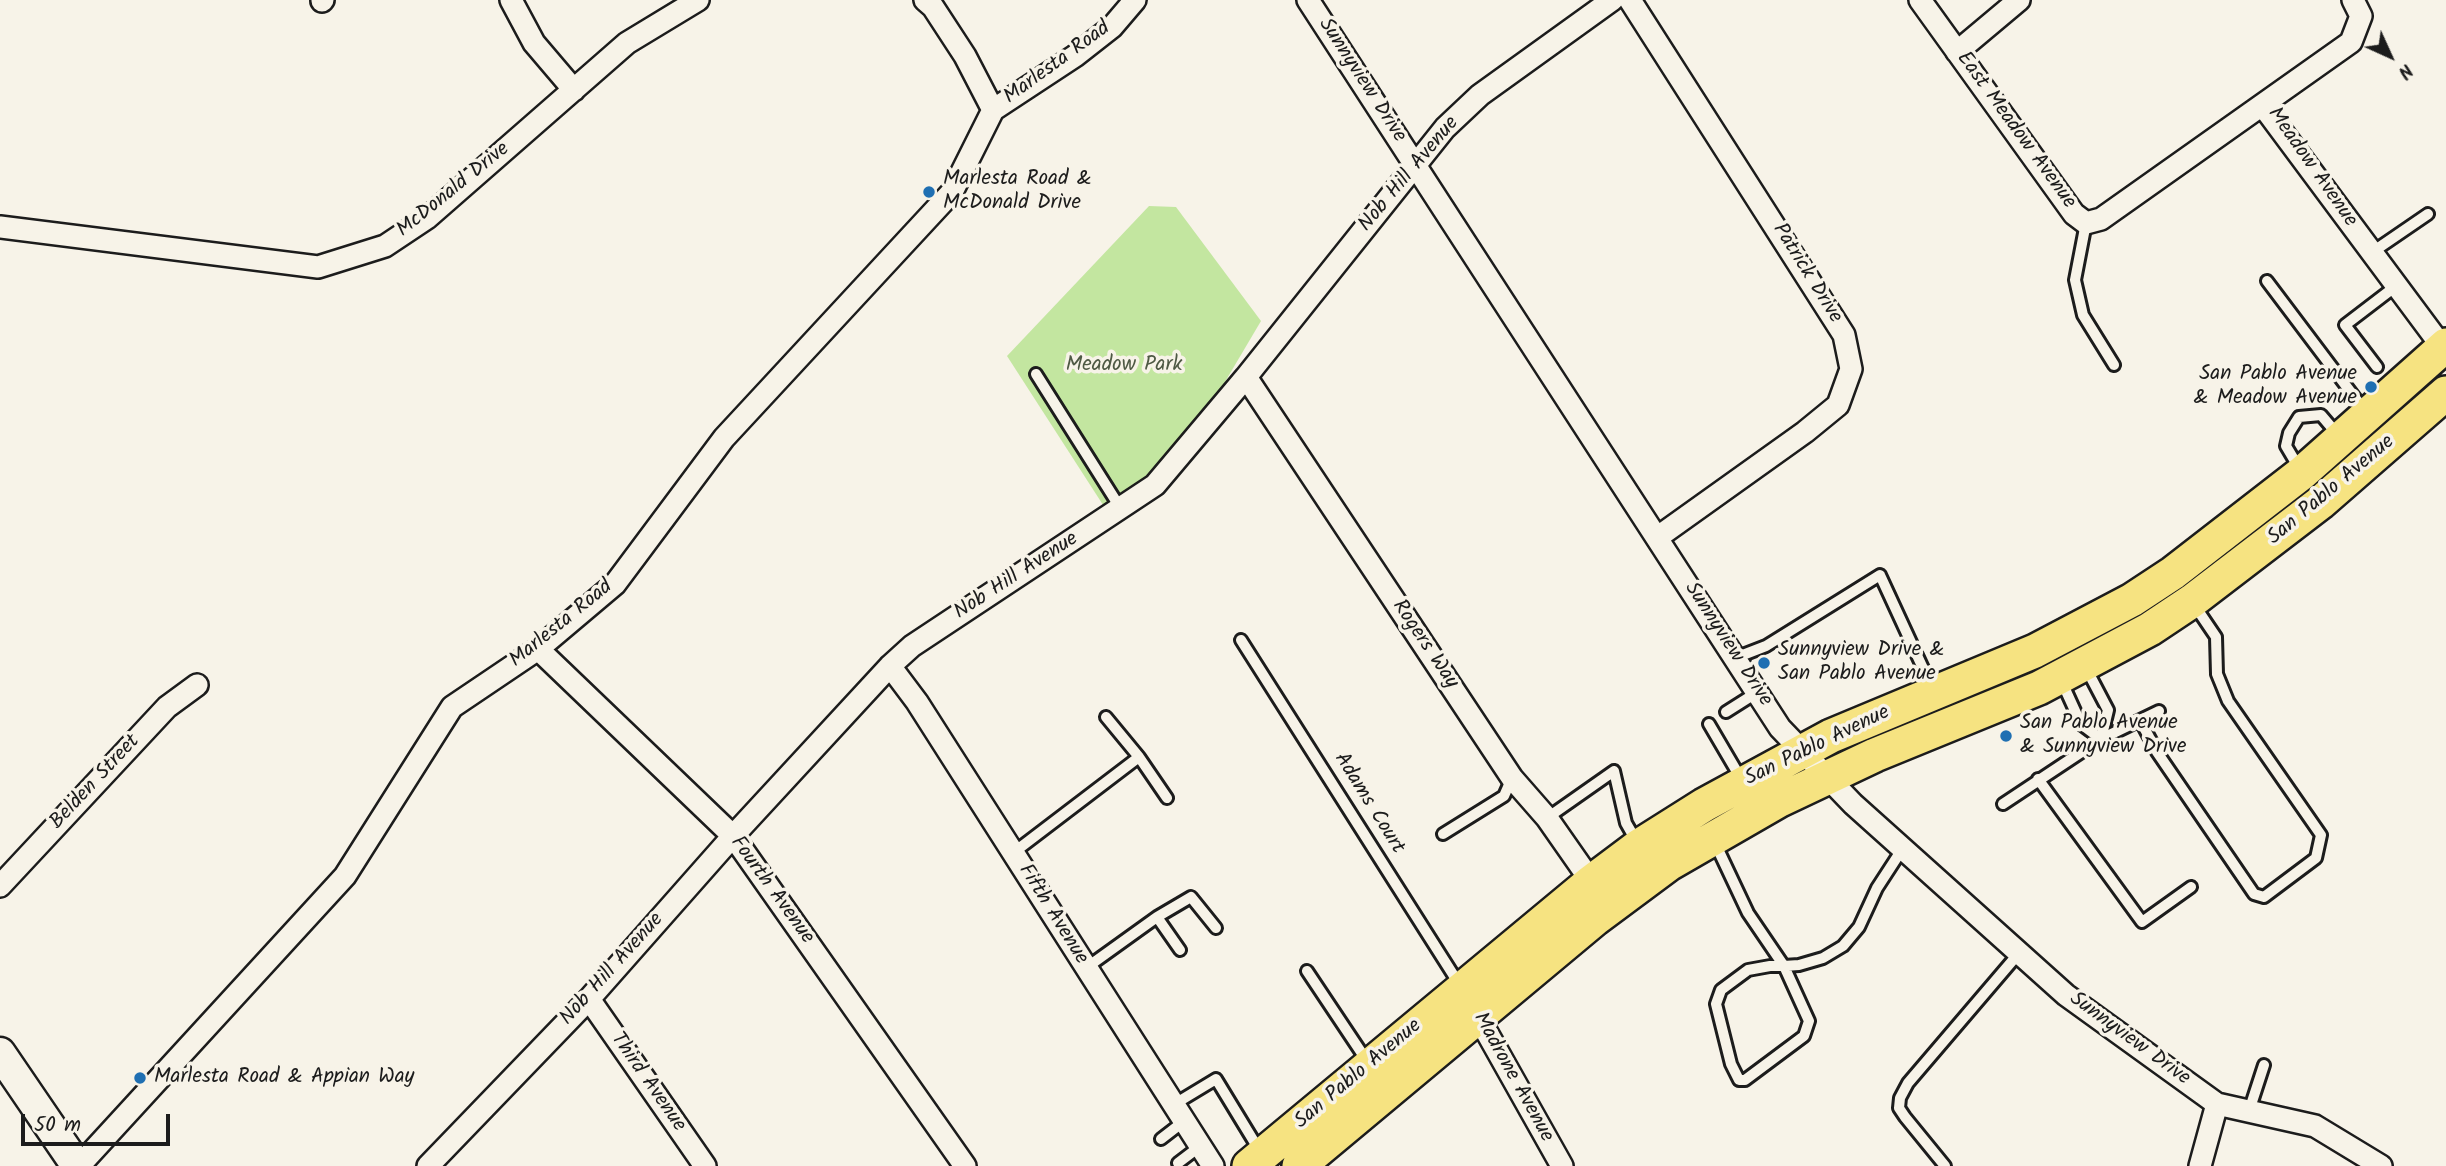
<!DOCTYPE html>
<html>
<head>
<meta charset="utf-8">
<style>
	body { margin:0 }
	#map { position:relative; width:2446px; height:1166px; overflow:hidden; background:#f7f3e8; font-family:Kalam,sans-serif }
	canvas { display:block }
	.north { position:absolute; left:2355px; top:21px; width:70px; height:70px; -webkit-text-stroke:5px #f7f3e8; paint-order:stroke; rotate:135deg; font-size:19px; font-weight:700; line-height:28px; text-align:center; color:#1c1c1c }
	.north::after { content:''; display:block; margin:auto; width:24px; height:32px; background:#1c1c1c; clip-path:polygon(50% 0,100% 100%,50% 72%,0 100%) }
	.scale { position:absolute; left:21px; top:1114px; width:149px; height:32px; box-sizing:border-box; border:4px solid #1c1c1c; border-top:0; padding-left:9px; font-size:21px; line-height:24px; white-space:nowrap; color:#1c1c1c; -webkit-text-stroke:5px #f7f3e8; paint-order:stroke }
</style>
</head>
<body>
<div id="map">
<canvas width="2446" height="1166"></canvas>
<div class="north">N</div>
<div class="scale">50 m</div>
</div>
<script>
const g = document.querySelector('canvas').getContext('2d');
g.lineJoin = 'round';
function fillPath(path, color) { g.fillStyle = color; g.fill(path, 'evenodd'); }
const toPath = rows => new Path2D(rows.map(r => 'M' + r).join(''));
function trace(path, color, width, dash) { g.strokeStyle = color; g.lineWidth = width; g.lineCap = dash ? 'butt' : 'round'; g.setLineDash(dash || []); g.stroke(path); }
function label(font, color, halo, rows, align = 'center') {
  g.font = font + ' Kalam,sans-serif'; g.lineWidth = 7; g.setLineDash([]); g.textBaseline = 'middle'; g.strokeStyle = halo; g.fillStyle = color; for (const [text, x, y, turn = 0] of rows) {
    g.save(); g.translate(x, y); g.rotate((+turn || 0) * Math.PI / 180); g.textAlign = isNaN(turn) ? turn : align; if (halo) g.strokeText(text, 0, 0); g.fillText(text, 0, 0); g.restore();
  }
}
const green = toPath([
	[1149,206,1176,207,1261,321,1219,392,1179,449,1160,467,1105,508,1007,356]
]);
const service = toPath([
	[2086,223,2075,280,2083,315,2114,365],
	[2371,253,2428,214],
	[2267,281,2365,411],
	[2377,367,2345,325,2396,286],
	[1036,374,1121,509],
	[2299,468,2286,446,2289,433,2299,417,2321,415,2338,435],
	[1241,640,1461,987],
	[1735,658,1766,646,1880,575,1933,690],
	[2086,668,2108,710,2101,739],
	[2061,680,2081,724,2101,739],
	[1726,712,1756,693],
	[1106,717,1139,757],
	[2140,720,2157,752,2254,894,2264,897,2316,858,2321,835,2228,701,2217,674,2216,637,2193,603],
	[1709,724,1743,782],
	[2038,779,2142,922,2191,887],
	[2003,804,2101,739,2159,711],
	[1547,818,1614,771,1626,823,1638,844],
	[1443,834,1504,796,1512,778],
	[1715,843,1748,913,1784,966,1809,1021,1804,1036,1745,1080,1739,1080,1731,1064,1716,1004,1721,990,1748,970,1770,966,1784,966,1799,965,1823,958,1843,946,1859,927,1877,888,1903,848],
	[1013,853,1139,757,1167,798],
	[1157,917,1191,897,1216,928],
	[1086,968,1157,917,1180,950],
	[1307,971,1367,1061],
	[1173,1105,1216,1079,1261,1153],
	[2249,1111,2264,1065],
	[1161,1139,1183,1122],
	[1178,1163,1199,1147],
	[1945,1166,1905,1117,1899,1108,1900,1098,1908,1083,2019,953]
]);
const minor = toPath([
	[511,0,534,43,574,90],
	[925,0,933,7,965,56,993,110],
	[1308,0,1780,728,1853,804,2066,995,2217,1104,2315,1126,2381,1166],
	[1630,0,1844,335,1851,369,1838,405,1805,432,1658,537],
	[1920,0,2074,214,2086,223,2101,219,2351,42,2361,16,2353,0],
	[322,1,323,0],
	[1957,52,2019,0],
	[2263,106,2446,352],
	[0,227,318,267,385,246,427,218,627,43,698,0],
	[1246,377,1512,778,1547,818,1598,891],
	[538,649,733,836,965,1166],
	[890,666,917,702,1213,1166],
	[0,886,167,707,197,685],
	[589,999,705,1166],
	[1472,1006,1562,1166],
	[79,1166,345,876,452,707,538,649,615,584,724,438,952,192,993,110,1075,56,1112,27,1135,0],
	[428,1166,589,999,733,836,890,666,912,646,1155,485,1246,377,1445,128,1480,95,1612,0],
	[2200,1166,2217,1104]
]);
const secondary = toPath([
	[0,1053,77,1166]
]);
const primary = toPath([
	[1249,1166,1591,882,1639,846,1704,805,1831,736,2035,651,2132,600,2173,573,2302,473,2446,345],
	[1299,1166,1595,919,1669,864,1780,800,1875,755,2039,688,2150,629,2192,601,2320,503,2446,393]
]);
const markers = [
	[929,192,7,"#1f6fb2"],
	[2371,387,7,"#1f6fb2"],
	[1764,663,7,"#1f6fb2"],
	[2006,736,7,"#1f6fb2"],
	[140,1078,7,"#1f6fb2"]
];
const streetNames = [
	["Marlesta Road",1058,64,-36],
	["Sunnyview Drive",1361,81,57],
	["East Meadow Avenue",2015,131,54],
	["Meadow Avenue",2311,168,55],
	["Nob Hill Avenue",1410,175,-50],
	["McDonald Drive",454,191,-39],
	["Patrick Drive",1806,274,58],
	["San Pablo Avenue",2332,491,-40],
	["Nob Hill Avenue",1017,577,-33],
	["Marlesta Road",562,625,-39],
	["Rogers Way",1424,645,56],
	["Sunnyview Drive",1727,645,57],
	["San Pablo Avenue",1818,747,-26],
	["Belden Street",96,783,-47],
	["Adams Court",1368,804,58],
	["Fourth Avenue",771,891,54],
	["Fifth Avenue",1052,915,58],
	["Nob Hill Avenue",613,970,-48],
	["Sunnyview Drive",2129,1040,36],
	["San Pablo Avenue",1359,1075,-40],
	["Madrone Avenue",1512,1078,61],
	["Third Avenue",647,1083,55]
];
const poiNames = [
	["Marlesta Road &",943,180],
	["McDonald Drive",943,204],
	["San Pablo Avenue",2357,375,"right"],
	["& Meadow Avenue",2357,399,"right"],
	["Sunnyview Drive &",1778,651],
	["San Pablo Avenue",1778,675],
	["San Pablo Avenue",2020,724],
	["& Sunnyview Drive",2020,748],
	["Marlesta Road & Appian Way",154,1078]
];
const parkNames = [
	["Meadow Park",1124,366]
];
fillPath(green, '#c3e6a0');
trace(service, '#1c1c1c', 16);
trace(minor, '#1c1c1c', 26);
trace(secondary, '#1c1c1c', 35);
trace(primary, '#1c1c1c', 38);
trace(service, '#f7f3e8', 10);
trace(minor, '#f7f3e8', 21);
trace(secondary, '#f7f3e8', 30);
trace(primary, '#f6e381', 33);
for (const [x, y, r, color] of markers) { const dot = new Path2D(); dot.arc(x, y, r, 0, 2 * Math.PI); g.fillStyle = color; g.fill(dot); trace(dot, '#f7f3e8', 2.5); }
label('21px', '#1c1c1c', '#f7f3e8', streetNames);
label('21px', '#1c1c1c', '#f7f3e8', poiNames, 'left');
label('21px', '#4e5944', '#f7f3e8', parkNames);
</script>
</body>
</html>
